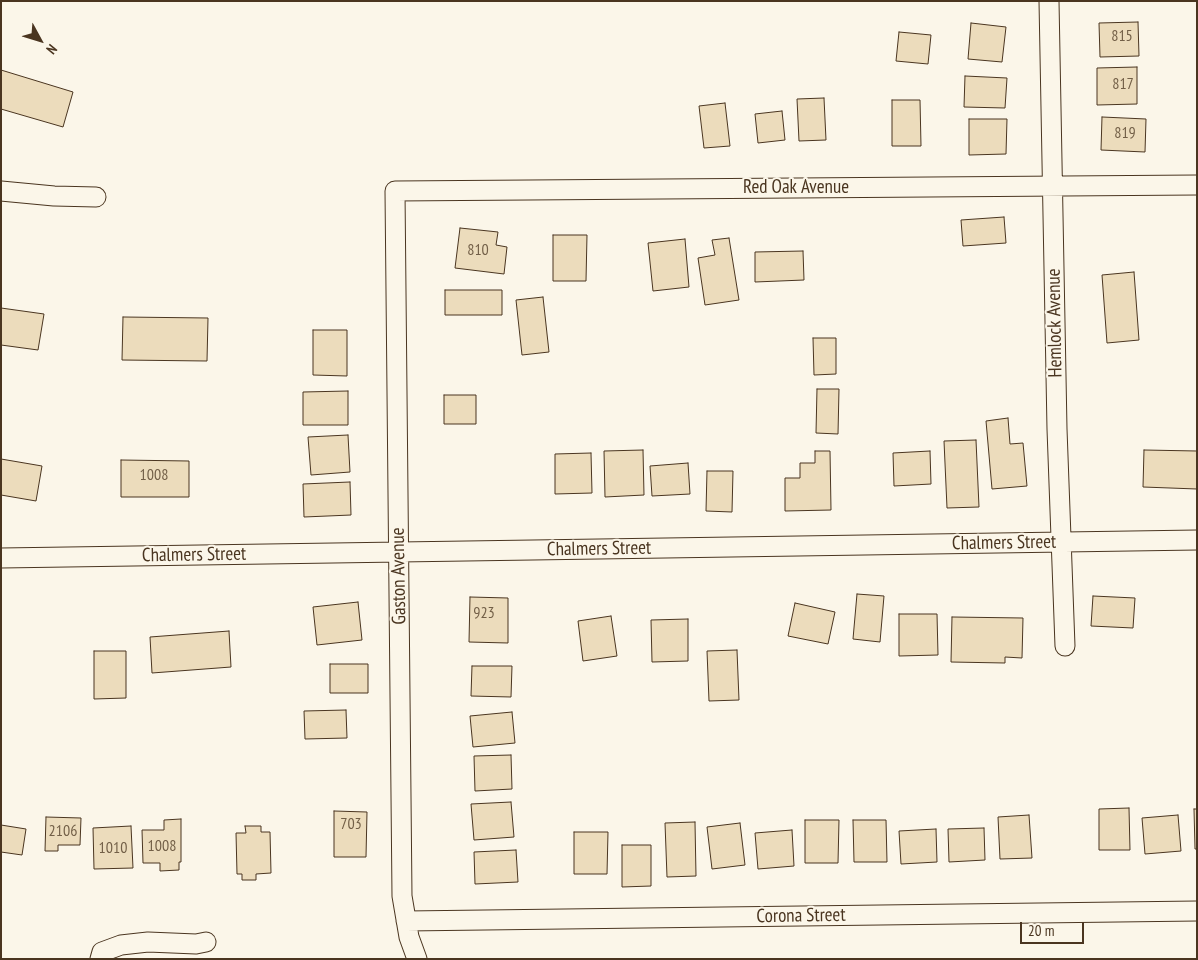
<!DOCTYPE html>
<html>
<head>
<meta charset="utf-8">
<style>
	body { margin:0 }
	#map { position:relative; width:1198px; height:960px; overflow:hidden; background:#fbf6e9; font-family:"PT Sans Narrow",sans-serif }
	canvas { display:block }
	.frame { position:absolute; inset:0; border:2px solid #4a3520; pointer-events:none }
	.north { position:absolute; left:15px; top:15px; width:50px; height:50px; -webkit-text-stroke:4px #fbf6e9; paint-order:stroke; rotate:129deg; font-size:14px; font-weight:700; line-height:20px; text-align:center; color:#4a3520 }
	.north::after { content:''; display:block; margin:auto; width:18px; height:22px; background:#4a3520; clip-path:polygon(50% 0,100% 100%,50% 72%,0 100%) }
	.scale { position:absolute; left:1020px; top:922px; width:64px; height:22px; box-sizing:border-box; border:2px solid #4a3520; border-top:0; padding-left:6px; font-size:15px; line-height:18px; white-space:nowrap; color:#4a3520; -webkit-text-stroke:4px #fbf6e9; paint-order:stroke }
</style>
</head>
<body>
<div id="map">
<canvas width="1198" height="960"></canvas>
<div class="frame"></div>
<div class="north">N</div>
<div class="scale">20 m</div>
</div>
<script>
const g = document.querySelector('canvas').getContext('2d');
g.lineJoin = 'round';
function fillPath(path, color) { g.fillStyle = color; g.fill(path, 'evenodd'); }
const toPath = rows => new Path2D(rows.map(r => 'M' + r).join(''));
function trace(path, color, width, dash) { g.strokeStyle = color; g.lineWidth = width; g.lineCap = dash ? 'butt' : 'round'; g.setLineDash(dash || []); g.stroke(path); }
function label(font, color, halo, rows, align = 'center') {
  g.font = font + ' "PT Sans Narrow",sans-serif'; g.lineWidth = 4; g.setLineDash([]); g.textBaseline = 'middle'; g.strokeStyle = halo; g.fillStyle = color; for (const [text, x, y, turn = 0] of rows) {
    g.save(); g.translate(x, y); g.rotate((+turn || 0) * Math.PI / 180); g.textAlign = isNaN(turn) ? turn : align; if (halo) g.strokeText(text, 0, 0); g.fillText(text, 0, 0); g.restore();
  }
}
const building = toPath([
	[1138,22,1139,56,1100,57,1099,23,1138,22],
	[971,23,1006,27,1002,62,968,59,971,23],
	[899,32,931,35,928,64,896,61,899,32],
	[1137,67,1137,104,1097,105,1097,68,1137,67],
	[1,70,73,92,63,127,1,109,1,70],
	[965,76,1007,78,1005,108,964,107,965,76],
	[824,98,826,140,799,141,797,99,824,98],
	[892,100,920,100,921,146,892,146,892,100],
	[725,103,730,146,704,148,699,106,725,103],
	[782,111,785,140,758,143,755,114,782,111],
	[1102,117,1146,119,1145,152,1101,150,1102,117],
	[969,119,1007,119,1006,154,969,155,969,119],
	[1004,217,1006,243,963,246,961,220,1004,217],
	[460,228,498,232,496,245,507,247,504,274,455,268,460,228],
	[553,235,587,235,586,281,553,281,553,235],
	[729,238,739,300,705,305,698,258,715,255,712,240,729,238],
	[685,239,689,287,653,291,648,243,685,239],
	[803,251,804,280,755,282,755,252,803,251],
	[1134,272,1139,340,1107,343,1102,275,1134,272],
	[445,290,502,290,502,315,445,315,445,290],
	[543,297,549,352,522,355,516,300,543,297],
	[1,308,44,314,38,350,1,345,1,308],
	[123,317,208,318,207,361,122,360,123,317],
	[313,330,347,330,347,376,313,375,313,330],
	[813,338,836,338,836,374,814,375,813,338],
	[817,389,839,389,838,434,816,433,817,389],
	[348,391,348,425,303,425,303,392,348,391],
	[444,395,476,395,476,424,444,424,444,395],
	[1008,418,1010,444,1023,443,1027,486,992,489,986,421,1008,418],
	[348,435,350,472,311,475,308,437,348,435],
	[976,440,979,507,947,508,944,441,976,440],
	[643,450,644,495,605,497,604,451,643,450],
	[1144,450,1197,451,1197,489,1143,487,1144,450],
	[815,451,830,451,831,510,785,511,785,478,800,478,800,463,815,463,815,451],
	[930,451,931,484,894,486,893,453,930,451],
	[591,453,592,493,555,494,555,454,591,453],
	[1,459,42,466,36,501,1,495,1,459],
	[121,460,189,461,189,497,121,497,121,460],
	[688,463,690,494,652,496,650,466,688,463],
	[707,471,733,471,732,512,706,511,707,471],
	[350,482,351,515,304,517,303,484,350,482],
	[857,594,884,596,880,642,853,639,857,594],
	[1093,596,1135,598,1133,628,1091,626,1093,596],
	[470,597,508,598,508,643,469,642,470,597],
	[358,602,362,640,317,645,313,607,358,602],
	[795,603,835,612,828,644,788,636,795,603],
	[899,614,937,614,938,655,899,656,899,614],
	[611,616,617,656,583,661,578,621,611,616],
	[952,617,1023,618,1022,658,1005,657,1005,663,951,662,952,617],
	[688,619,688,661,652,662,651,620,688,619],
	[229,631,231,667,152,673,150,637,229,631],
	[737,650,739,700,709,701,707,651,737,650],
	[94,651,126,651,126,698,94,699,94,651],
	[330,664,368,664,368,693,330,693,330,664],
	[472,666,512,666,511,697,471,696,472,666],
	[346,710,347,738,305,739,304,711,346,710],
	[512,712,515,743,473,747,470,716,512,712],
	[511,755,512,789,475,791,474,756,511,755],
	[511,802,514,837,474,840,471,804,511,802],
	[1129,808,1130,850,1099,850,1099,809,1129,808],
	[1194,809,1197,809,1197,849,1195,849,1194,809],
	[334,811,367,812,366,857,334,857,334,811],
	[1029,815,1032,858,1000,859,998,817,1029,815],
	[1178,815,1181,851,1145,854,1142,818,1178,815],
	[46,817,81,818,80,845,58,845,58,851,45,851,46,817],
	[181,819,181,862,179,862,179,870,160,871,160,863,143,863,142,830,164,830,164,820,181,819],
	[805,820,839,820,838,863,805,863,805,820],
	[853,820,886,820,887,862,854,862,853,820],
	[695,822,696,876,667,877,665,823,695,822],
	[740,823,745,865,712,869,707,827,740,823],
	[1,825,26,829,22,855,1,852,1,825],
	[131,826,133,868,94,869,93,828,131,826],
	[245,826,261,826,261,832,270,832,271,873,256,874,256,880,242,880,242,874,237,874,236,833,246,833,245,826],
	[984,828,985,860,949,862,948,829,984,828],
	[936,829,937,862,901,864,899,831,936,829],
	[792,830,794,866,758,869,755,833,792,830],
	[574,832,608,832,607,874,574,874,574,832],
	[622,845,651,845,651,886,622,887,622,845],
	[516,850,518,882,475,884,474,852,516,850]
]);
const minor = toPath([
	[1049,1,1057,429,1065,646],
	[1,191,54,196,96,197],
	[1,558,1197,540],
	[406,921,1197,911],
	[100,959,102,952,121,945,148,942,196,944,206,942],
	[417,959,409,937,402,896,395,191,1197,185]
]);
const numberNames = [
	["815",1122,36],
	["817",1123,84],
	["819",1125,133],
	["810",478,250],
	["1008",154,475],
	["923",484,613],
	["703",351,824],
	["2106",63,831],
	["1008",162,846],
	["1010",113,848]
];
const streetNames = [
	["Red Oak Avenue",796,188],
	["Hemlock Avenue",1055,323,-91],
	["Chalmers Street",1004,543,-1],
	["Chalmers Street",599,549,-1],
	["Chalmers Street",194,555,-1],
	["Gaston Avenue",399,576,-91],
	["Corona Street",801,916,-1]
];
fillPath(building, '#ecdcbc');
trace(building, '#4a3520', 1);
trace(minor, '#4a3520', 21);
trace(minor, '#fbf6e9', 19);
label('16px', '#725f47', null, numberNames);
label('19px', '#4a3520', '#fbf6e9', streetNames);
</script>
</body>
</html>
